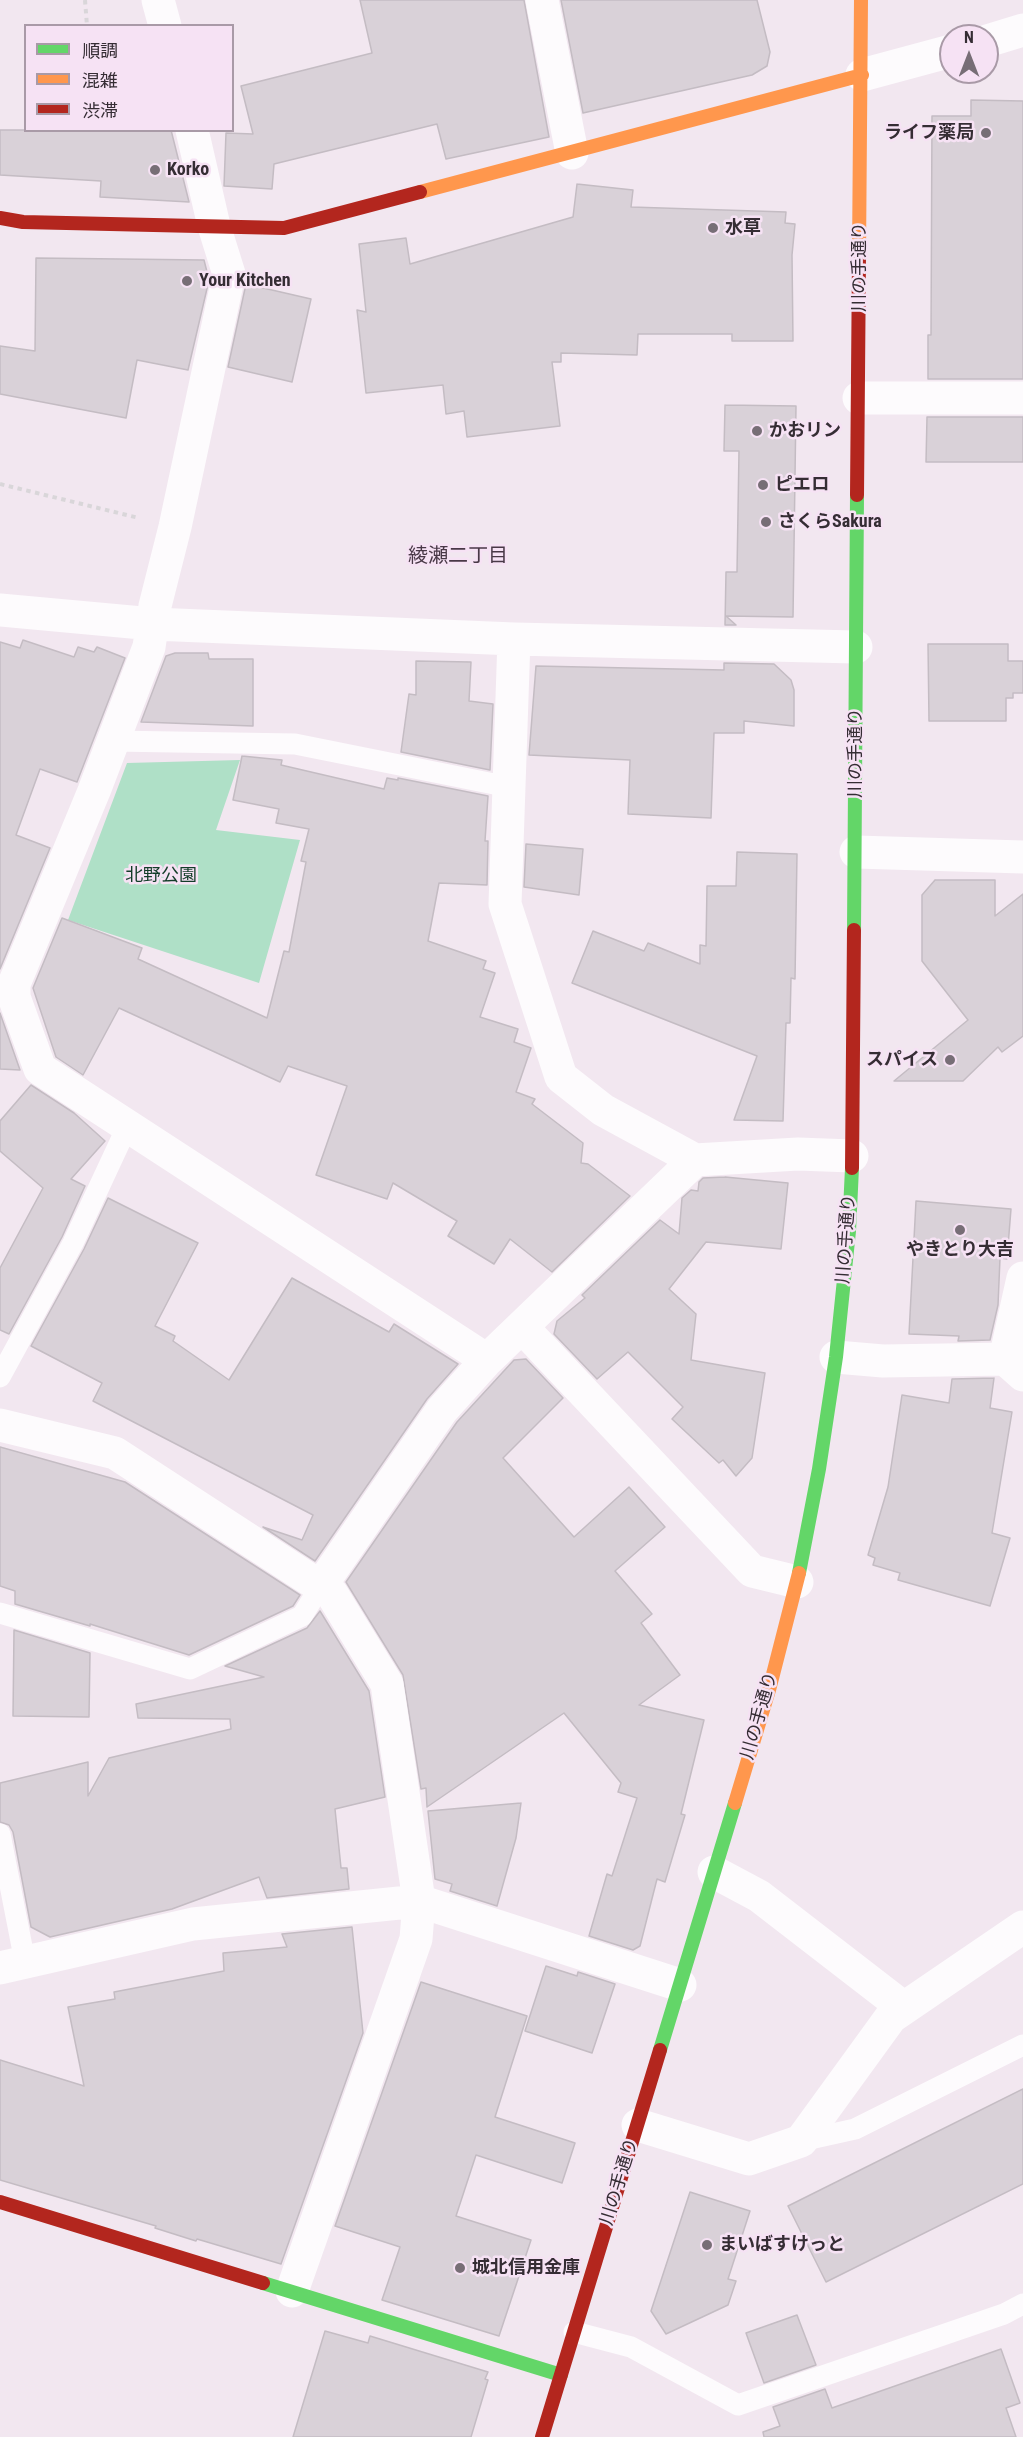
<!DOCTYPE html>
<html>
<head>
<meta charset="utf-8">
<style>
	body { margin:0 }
	#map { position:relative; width:1023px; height:2437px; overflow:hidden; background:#f2e7f0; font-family:"Roboto Condensed","Noto Sans JP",sans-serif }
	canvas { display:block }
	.legend { position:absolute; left:24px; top:24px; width:210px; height:108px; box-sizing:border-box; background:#f6e2f4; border:2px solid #a99aa7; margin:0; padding:8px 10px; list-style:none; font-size:18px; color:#352d34 }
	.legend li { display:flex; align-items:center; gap:12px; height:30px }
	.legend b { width:30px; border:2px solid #a99aa7 }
	.north { position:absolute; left:939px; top:24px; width:60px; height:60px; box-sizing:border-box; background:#f6e2f4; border:2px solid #a99aa7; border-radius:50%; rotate:0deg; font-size:16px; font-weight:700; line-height:24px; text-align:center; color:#352d34 }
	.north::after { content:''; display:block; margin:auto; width:21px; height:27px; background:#776e76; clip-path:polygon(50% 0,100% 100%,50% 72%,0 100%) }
</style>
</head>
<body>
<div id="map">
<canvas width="1023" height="2437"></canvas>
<ul class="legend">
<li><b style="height:8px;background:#63d668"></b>順調</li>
<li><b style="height:8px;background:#ff974d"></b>混雑</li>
<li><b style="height:8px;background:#b3261e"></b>渋滞</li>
</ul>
<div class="north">N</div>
</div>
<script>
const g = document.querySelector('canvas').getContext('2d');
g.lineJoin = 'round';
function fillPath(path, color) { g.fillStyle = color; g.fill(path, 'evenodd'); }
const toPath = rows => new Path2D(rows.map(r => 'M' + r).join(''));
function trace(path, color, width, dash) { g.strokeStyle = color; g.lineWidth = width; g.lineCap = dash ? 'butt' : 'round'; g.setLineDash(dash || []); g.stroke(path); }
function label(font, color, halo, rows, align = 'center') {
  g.font = font + ' "Roboto Condensed","Noto Sans JP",sans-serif'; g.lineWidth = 5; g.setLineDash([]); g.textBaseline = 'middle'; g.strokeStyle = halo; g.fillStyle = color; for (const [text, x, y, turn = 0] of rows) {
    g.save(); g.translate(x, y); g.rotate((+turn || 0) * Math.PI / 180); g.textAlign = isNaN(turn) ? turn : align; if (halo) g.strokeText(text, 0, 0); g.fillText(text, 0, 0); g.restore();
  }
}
const green = toPath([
	[240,760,216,830,300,840,259,983,68,920,127,763]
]);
const building = toPath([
	[360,0,524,0,549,137,446,159,437,124,274,164,272,189,224,186,226,133,253,134,241,86,372,53,360,0],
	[561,0,757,0,770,52,767,66,752,75,583,113,561,0],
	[971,100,1023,101,1023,379,928,379,928,335,931,335,932,116,971,116,971,100],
	[0,130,171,130,189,202,100,197,101,181,0,175,0,130],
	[577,184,633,190,631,207,786,212,785,223,795,224,792,255,793,341,732,341,732,334,638,334,637,355,561,353,561,362,552,362,560,426,467,437,464,411,446,414,443,385,366,393,357,310,366,312,359,244,406,238,410,264,573,217,577,184],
	[36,258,204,260,209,280,188,370,137,360,126,418,0,394,0,346,35,351,36,258],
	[246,284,311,299,292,382,228,367,246,284],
	[725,405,796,406,793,617,726,616,736,625,725,625,726,572,737,572,739,451,724,451,725,405],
	[927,417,1023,417,1023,462,926,462,927,417],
	[23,640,74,657,78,647,94,652,97,647,125,658,77,782,40,769,16,835,50,848,0,969,0,642,20,648,23,640],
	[928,644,1008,644,1008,661,1023,661,1023,693,1013,693,1013,698,1006,698,1006,721,929,721,928,644],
	[175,653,208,653,209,659,253,659,253,726,141,722,166,656,175,653],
	[416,661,471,662,469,701,493,704,490,770,401,752,409,694,416,695,416,661],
	[724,663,774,664,791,680,794,690,794,726,744,721,744,733,714,733,711,818,628,814,630,760,529,755,536,666,724,670,724,663],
	[242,756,282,760,281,765,384,789,387,778,398,780,398,778,488,796,485,841,488,841,487,885,439,883,428,941,486,961,483,969,495,973,480,1017,518,1029,514,1042,531,1048,516,1092,535,1099,532,1104,583,1143,581,1163,588,1164,630,1196,552,1272,510,1239,494,1264,448,1236,457,1221,393,1183,387,1199,316,1175,347,1086,288,1066,280,1082,119,1008,83,1075,56,1057,33,988,62,918,142,948,138,959,267,1018,284,951,289,952,306,862,301,861,309,829,276,823,279,809,233,800,242,756],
	[526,844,583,849,579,895,524,887,526,844],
	[737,852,797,854,795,979,791,978,790,1023,786,1023,783,1121,734,1120,757,1056,572,983,593,931,644,951,648,943,700,964,700,945,706,946,707,886,736,886,737,852],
	[935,880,995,880,995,916,1023,894,1023,1036,1002,1052,998,1047,963,1081,894,1081,968,1020,922,961,922,895,935,880],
	[0,1013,20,1070,0,1069,0,1013],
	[31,1085,74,1113,105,1141,71,1179,85,1186,62,1237,9,1334,0,1330,0,1268,43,1188,0,1151,0,1121,31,1085],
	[725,1177,788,1183,781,1249,706,1242,669,1289,696,1314,691,1360,765,1373,752,1458,736,1476,723,1460,719,1463,672,1419,683,1407,628,1352,597,1379,554,1334,557,1321,585,1298,582,1295,660,1220,679,1234,682,1198,691,1190,698,1191,699,1182,703,1178,725,1177],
	[108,1198,198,1243,155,1326,175,1336,173,1341,229,1380,292,1278,389,1332,394,1324,458,1364,427,1399,315,1561,263,1527,302,1540,313,1515,93,1401,102,1383,31,1346,84,1249,108,1198],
	[916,1201,1011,1209,1007,1259,1000,1258,998,1305,990,1340,958,1341,959,1336,909,1334,916,1201],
	[526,1359,563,1398,503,1458,574,1537,629,1487,665,1527,615,1571,652,1614,641,1623,680,1675,639,1705,704,1720,681,1814,685,1815,665,1882,657,1879,640,1946,633,1950,589,1936,607,1874,612,1876,637,1798,618,1792,621,1783,564,1713,427,1807,426,1788,421,1789,403,1675,346,1582,457,1422,514,1360,526,1359],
	[994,1378,990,1408,1012,1412,992,1533,1010,1538,990,1606,898,1580,900,1573,873,1565,875,1558,868,1555,888,1487,902,1395,949,1403,952,1379,994,1378],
	[0,1447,125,1482,300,1595,293,1606,189,1655,90,1624,90,1626,15,1604,15,1591,0,1586,0,1447],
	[320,1611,369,1691,385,1797,335,1809,341,1868,347,1868,349,1889,267,1898,259,1877,172,1909,50,1937,31,1927,13,1832,9,1825,0,1822,0,1783,88,1762,88,1796,109,1758,231,1729,230,1719,138,1718,136,1704,264,1677,225,1666,307,1628,320,1611],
	[14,1630,90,1653,89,1717,13,1716,14,1630],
	[521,1803,516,1838,497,1906,450,1891,452,1884,435,1879,428,1811,521,1803],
	[352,1927,363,2033,281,2264,197,2239,196,2241,155,2228,156,2226,0,2180,0,2060,84,2086,68,2007,115,1999,114,1992,224,1971,223,1953,287,1947,282,1934,352,1927],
	[546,1966,577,1976,578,1972,615,1984,592,2053,525,2031,546,1966],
	[421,1982,527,2016,495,2117,575,2143,562,2183,476,2155,456,2216,531,2240,499,2336,382,2300,400,2247,335,2226,421,1982],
	[1023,2089,1023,2184,826,2282,788,2206,1023,2089],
	[690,2192,750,2211,728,2279,736,2281,728,2305,666,2334,651,2311,690,2192],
	[797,2315,816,2365,764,2383,746,2333,797,2315],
	[325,2331,368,2343,370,2336,488,2372,485,2379,488,2380,471,2437,293,2437,325,2331],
	[1001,2349,1020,2403,1006,2408,1016,2437,764,2437,763,2432,780,2426,773,2407,825,2389,832,2408,1001,2349]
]);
const path = toPath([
	[85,0,87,26],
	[0,484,139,518]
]);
const lane = toPath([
	[113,741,295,744,509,787],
	[0,1377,73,1243,127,1127],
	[0,1613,190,1669,302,1616,320,1587],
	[0,1834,25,1962],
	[801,2141,855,2129,1023,2045],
	[574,2332,631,2347,738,2405,1004,2314,1023,2304]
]);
const street = toPath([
	[158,0,165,26],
	[542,0,572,153],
	[987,41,1023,30],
	[862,75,951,51],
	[192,130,214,226,229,274,175,527,155,606,149,647,94,791,14,984,14,997,40,1069,487,1360],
	[859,398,1023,398],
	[0,610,153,624,514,639,856,647],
	[514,639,505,904,561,1077,603,1110,695,1160,798,1154,852,1156],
	[856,852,1023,857],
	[522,1327,752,1571,797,1582],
	[836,1357,883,1361,1005,1359,1023,1375],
	[1005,1359,1023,1278],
	[0,1425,115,1453,332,1594,387,1684,419,1901,416,1939,292,2291],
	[320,1587,442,1410,487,1360,695,1160],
	[714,1872,759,1896,904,2008],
	[0,1968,193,1924,419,1901,680,1985],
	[638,2125,749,2159,801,2141,891,2017,1023,1927]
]);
const fast = toPath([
	[854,930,857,495],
	[799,1573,819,1469,836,1357,849,1231,852,1168],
	[660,2050,735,1803],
	[263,2283,561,2375]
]);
const slow = toPath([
	[420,192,862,75],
	[859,256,861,0],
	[735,1803,769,1690,799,1573]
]);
const jam = toPath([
	[0,218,23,222,284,228,420,192],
	[857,495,859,256],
	[852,1168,854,930],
	[0,2202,263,2283],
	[542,2437,660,2050]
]);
const markers = [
	[986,133,6,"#776e76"],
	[155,170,6,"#776e76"],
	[713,228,6,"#776e76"],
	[187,281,6,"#776e76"],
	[757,431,6,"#776e76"],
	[763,485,6,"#776e76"],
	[766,522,6,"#776e76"],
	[950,1060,6,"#776e76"],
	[960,1230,6,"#776e76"],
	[707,2245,6,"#776e76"],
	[460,2268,6,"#776e76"]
];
const poiNames = [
	["ライフ薬局",974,133,"right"],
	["Korko",167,170],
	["水草",725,228],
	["Your Kitchen",199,281],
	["かおリン",769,431],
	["ピエロ",775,485],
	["さくらSakura",778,522],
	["スパイス",938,1060,"right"],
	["やきとり大吉",960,1250,"center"],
	["まいばすけっと",719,2245],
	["城北信用金庫",472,2268]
];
const streetNames = [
	["川の手通り",860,267,-90],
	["川の手通り",856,753,-90],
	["川の手通り",847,1239,-86],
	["川の手通り",760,1716,-74],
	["川の手通り",620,2182,-73]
];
const parkNames = [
	["北野公園",161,876]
];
const neighbourhoodNames = [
	["綾瀬二丁目",458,557]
];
fillPath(green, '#afe0c7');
fillPath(building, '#d9d1d8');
trace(building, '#c4bcc3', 1.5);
trace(path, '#d9d6d9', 4, [4.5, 4.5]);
trace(lane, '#fdfbfd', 21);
trace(street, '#fdfbfd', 33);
trace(fast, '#63d668', 14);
trace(slow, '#ff974d', 14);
trace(jam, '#b3261e', 14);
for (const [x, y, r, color] of markers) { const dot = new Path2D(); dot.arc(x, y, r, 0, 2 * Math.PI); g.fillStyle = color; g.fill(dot); trace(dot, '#f6e2f4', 2); }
label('bold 18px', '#352d34', '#f6e2f4', poiNames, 'left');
label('18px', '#352d34', '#f6e2f4', streetNames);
label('18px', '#123d28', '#f6e2f4', parkNames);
label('20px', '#493947', '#f6e2f4', neighbourhoodNames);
</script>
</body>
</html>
